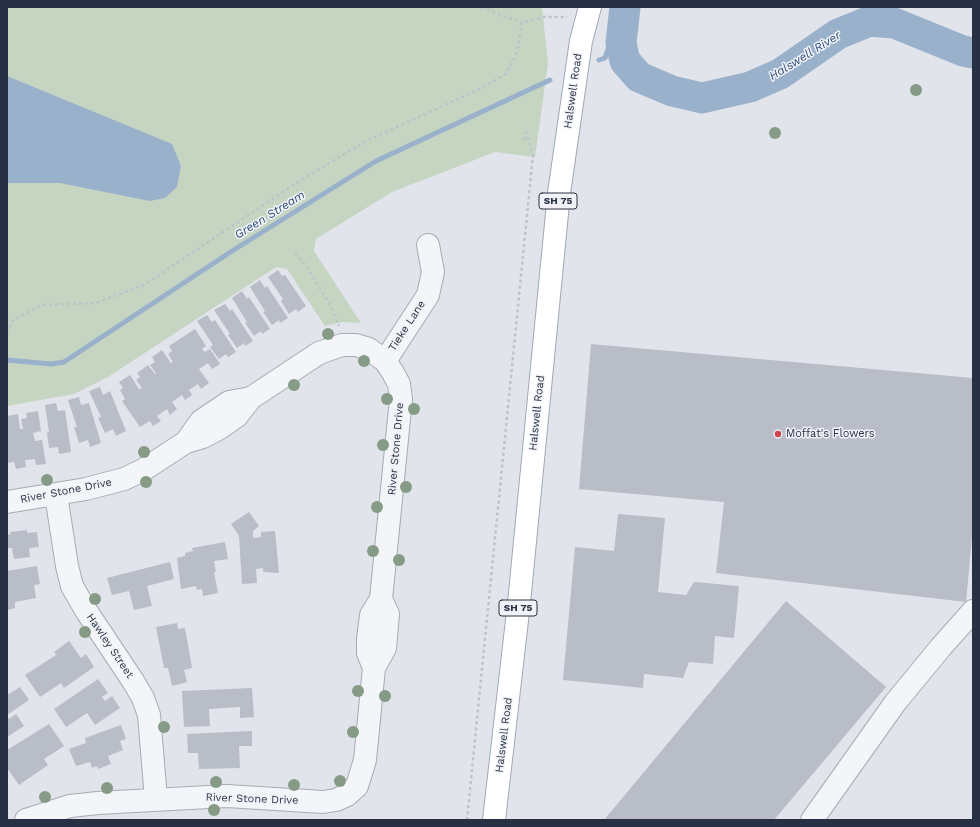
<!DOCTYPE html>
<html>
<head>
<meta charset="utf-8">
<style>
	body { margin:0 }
	#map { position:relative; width:980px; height:827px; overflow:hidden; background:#e1e4ea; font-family:"Work Sans",sans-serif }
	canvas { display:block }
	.frame { position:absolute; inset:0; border:8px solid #283143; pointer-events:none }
</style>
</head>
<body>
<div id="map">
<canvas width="980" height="827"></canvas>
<div class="frame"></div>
</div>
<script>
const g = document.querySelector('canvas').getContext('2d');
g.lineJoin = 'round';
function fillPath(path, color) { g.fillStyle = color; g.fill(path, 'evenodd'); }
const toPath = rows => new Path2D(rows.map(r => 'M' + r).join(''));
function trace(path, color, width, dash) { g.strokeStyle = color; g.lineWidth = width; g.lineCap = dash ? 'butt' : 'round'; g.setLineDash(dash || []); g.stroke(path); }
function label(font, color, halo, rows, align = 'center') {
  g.font = font + ' "Work Sans",sans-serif'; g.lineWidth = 3; g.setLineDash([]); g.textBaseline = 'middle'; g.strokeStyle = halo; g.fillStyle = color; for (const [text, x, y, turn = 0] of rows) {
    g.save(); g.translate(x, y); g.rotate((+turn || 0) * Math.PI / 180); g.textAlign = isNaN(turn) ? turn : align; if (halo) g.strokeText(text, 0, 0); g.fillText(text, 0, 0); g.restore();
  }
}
const green = toPath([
	[7,7,542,7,548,63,535,157,495,152,392,192,316,239,314,251,361,323,342,322,325,326,287,269,276,267,108,377,74,394,7,406]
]);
const water = toPath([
	[7,76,172,144,181,166,177,187,165,198,150,201,60,183,7,183]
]);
const stream = toPath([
	[599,60,605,58,608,49,621,43],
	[7,360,51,364,64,362,232,251,376,161,550,80]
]);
const river = toPath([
	[625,7,621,43,625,61,639,77,672,91,702,98,750,87,780,74,838,34,870,21,894,23,963,51,973,53]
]);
const building = toPath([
	[278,270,282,276,285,275,306,306,298,312,296,309,289,314,281,301,283,299,268,277],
	[260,280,265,288,267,286,288,318,280,323,279,320,272,325,263,312,265,311,250,287],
	[242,291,247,299,249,297,270,329,262,334,261,331,254,336,245,323,247,322,232,298],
	[225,304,230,311,232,309,253,341,245,346,244,343,237,348,228,335,230,334,214,310],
	[207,315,212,322,215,320,236,352,228,357,226,354,219,359,210,347,213,345,197,321],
	[195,329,206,346,202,349,205,352,210,349,220,364,212,369,208,363,199,369,209,383,201,389,198,384,189,390,192,395,185,400,182,395,172,402,177,409,170,415,167,409,157,416,161,421,153,426,150,421,140,427,122,401,125,399,120,390,123,388,119,382,130,375,139,389,142,388,136,380,140,377,137,373,148,365,155,374,156,373,150,365,155,362,152,357,162,350,171,363,173,362,168,354,172,351,169,346],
	[591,344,973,378,973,526,966,602,716,573,724,502,579,489],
	[100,387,103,395,110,391,126,431,116,436,113,429,105,433,98,418,101,417,89,391],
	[79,397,81,405,89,403,101,443,90,447,88,440,79,443,74,427,77,427,68,400],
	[56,403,58,411,65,410,71,452,59,454,58,447,49,448,47,433,49,432,45,405],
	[38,411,41,431,33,433,35,441,42,440,46,464,36,465,35,459,25,460,26,467,16,469,14,462,7,463,7,416,18,414,20,429,23,429,21,419,27,418,26,413],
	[249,512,259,526,253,531,253,538,261,537,261,532,275,531,279,573,263,572,263,568,256,569,257,583,242,584,239,536,231,524],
	[618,514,665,518,658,592,686,595,694,582,739,586,734,638,715,636,713,664,689,662,683,678,644,674,643,688,563,680,575,547,614,551],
	[27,530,27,533,37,532,39,547,29,548,30,557,14,559,12,548,7,548,7,535,11,534,10,532],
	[225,542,228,559,214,561,216,572,214,572,218,593,203,596,202,589,197,590,196,586,181,589,177,558,185,556,185,553,193,551,192,548],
	[170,562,174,579,147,586,152,606,134,610,129,591,112,595,107,578],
	[37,566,40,584,34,585,36,598,15,602,15,608,7,610,7,571],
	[786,601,886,687,774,820,604,820],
	[177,623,178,629,185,628,192,668,184,670,187,682,172,686,168,668,164,668,156,627],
	[69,641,81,658,86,654,94,667,64,688,61,683,40,697,25,675,56,655,54,652],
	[98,679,108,693,102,697,105,701,112,696,120,708,95,725,87,713,66,727,54,709],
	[20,687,29,700,7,715,7,695],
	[252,688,254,717,240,718,240,707,209,709,210,726,184,727,182,691],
	[16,714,24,726,7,737,7,716,9,719],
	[49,724,64,746,44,759,48,765,19,785,7,768,7,750],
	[121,725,126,739,120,741,123,750,108,756,111,764,98,769,97,766,92,768,90,762,76,766,69,749,86,743,85,738],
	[252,731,252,746,239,746,240,768,199,769,198,753,188,753,187,734]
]);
const path = toPath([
	[481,7,522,23],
	[523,139,529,137],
	[295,253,307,267,330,305,339,326],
	[7,333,12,321,41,305,96,303,144,285,298,182,366,141,484,87,507,73,517,52,522,23,543,17,567,17],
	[467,820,533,155,525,128]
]);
const minor = toPath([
	[385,361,428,295,433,272,428,245],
	[186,442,201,421,229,402,251,398],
	[56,495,67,566,72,586,87,612,133,681,143,698,149,715,156,799],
	[7,502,86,489,124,479,143,470,186,442,203,437,220,428,237,416,251,398,319,353,342,345,356,345,369,349,385,361,392,371,399,384,401,399,381,599,371,615,368,639,368,653,374,668],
	[26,820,70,806,98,803,227,796,323,802,336,800,347,795,357,786,365,760,374,668,385,648,388,614,381,599],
	[812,820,895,703,941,647,973,611]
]);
const major = toPath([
	[494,820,519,603,559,193,581,41,590,7]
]);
const trees = [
	[916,90],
	[775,133],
	[328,334],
	[364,361],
	[294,385],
	[387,399],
	[414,409],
	[383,445],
	[144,452],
	[47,480],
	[146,482],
	[406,487],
	[377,507],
	[373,551],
	[399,560],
	[95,599],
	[85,632],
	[358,691],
	[385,696],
	[164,727],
	[353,732],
	[340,781],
	[216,782],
	[294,785],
	[107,788],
	[45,797],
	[214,810]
];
const markers = [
	[778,434,4,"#d54051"]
];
const shields = [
	[558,201,38],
	[518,608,38]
];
const shieldNames = [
	["SH 75",558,201],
	["SH 75",518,608]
];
const streetNames = [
	["Halswell Road",573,91,-82],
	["Tieke Lane",407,326,-57],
	["Halswell Road",537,413,-84],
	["River Stone Drive",396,449,-85],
	["River Stone Drive",66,491,-11],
	["Hawley Street",110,646,56],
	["Halswell Road",504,735,-83],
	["River Stone Drive",252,799,2]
];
const poiNames = [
	["Moffat's Flowers",786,434]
];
const waterNames = [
	["Halswell River",805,56,-32],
	["Green Stream",270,215,-32]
];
fillPath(green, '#c6d5c2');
fillPath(water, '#9ab1cc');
trace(stream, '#9ab1cc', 5);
trace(river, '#9ab1cc', 31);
fillPath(building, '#b8bdc8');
trace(minor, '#a6abb5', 24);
trace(major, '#a0a8b7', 24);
trace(path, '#bfc2c9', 2.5, [3, 3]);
trace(minor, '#f4f5f8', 22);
trace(major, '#fff', 22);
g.fillStyle = '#869b86';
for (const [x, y] of trees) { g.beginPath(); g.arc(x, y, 6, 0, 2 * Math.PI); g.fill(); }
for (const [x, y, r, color] of markers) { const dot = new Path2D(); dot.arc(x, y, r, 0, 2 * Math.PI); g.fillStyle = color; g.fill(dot); trace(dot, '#f1f3f8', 1.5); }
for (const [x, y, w] of shields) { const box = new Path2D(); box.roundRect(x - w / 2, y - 8, w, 16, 3); g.fillStyle = '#f1f3f8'; g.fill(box); trace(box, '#283143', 1); }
label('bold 10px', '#283143', null, shieldNames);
label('11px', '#283143', '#f1f3f8', streetNames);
label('11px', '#283143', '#f1f3f8', poiNames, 'left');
label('italic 12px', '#304e79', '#f1f3f8', waterNames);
</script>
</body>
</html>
